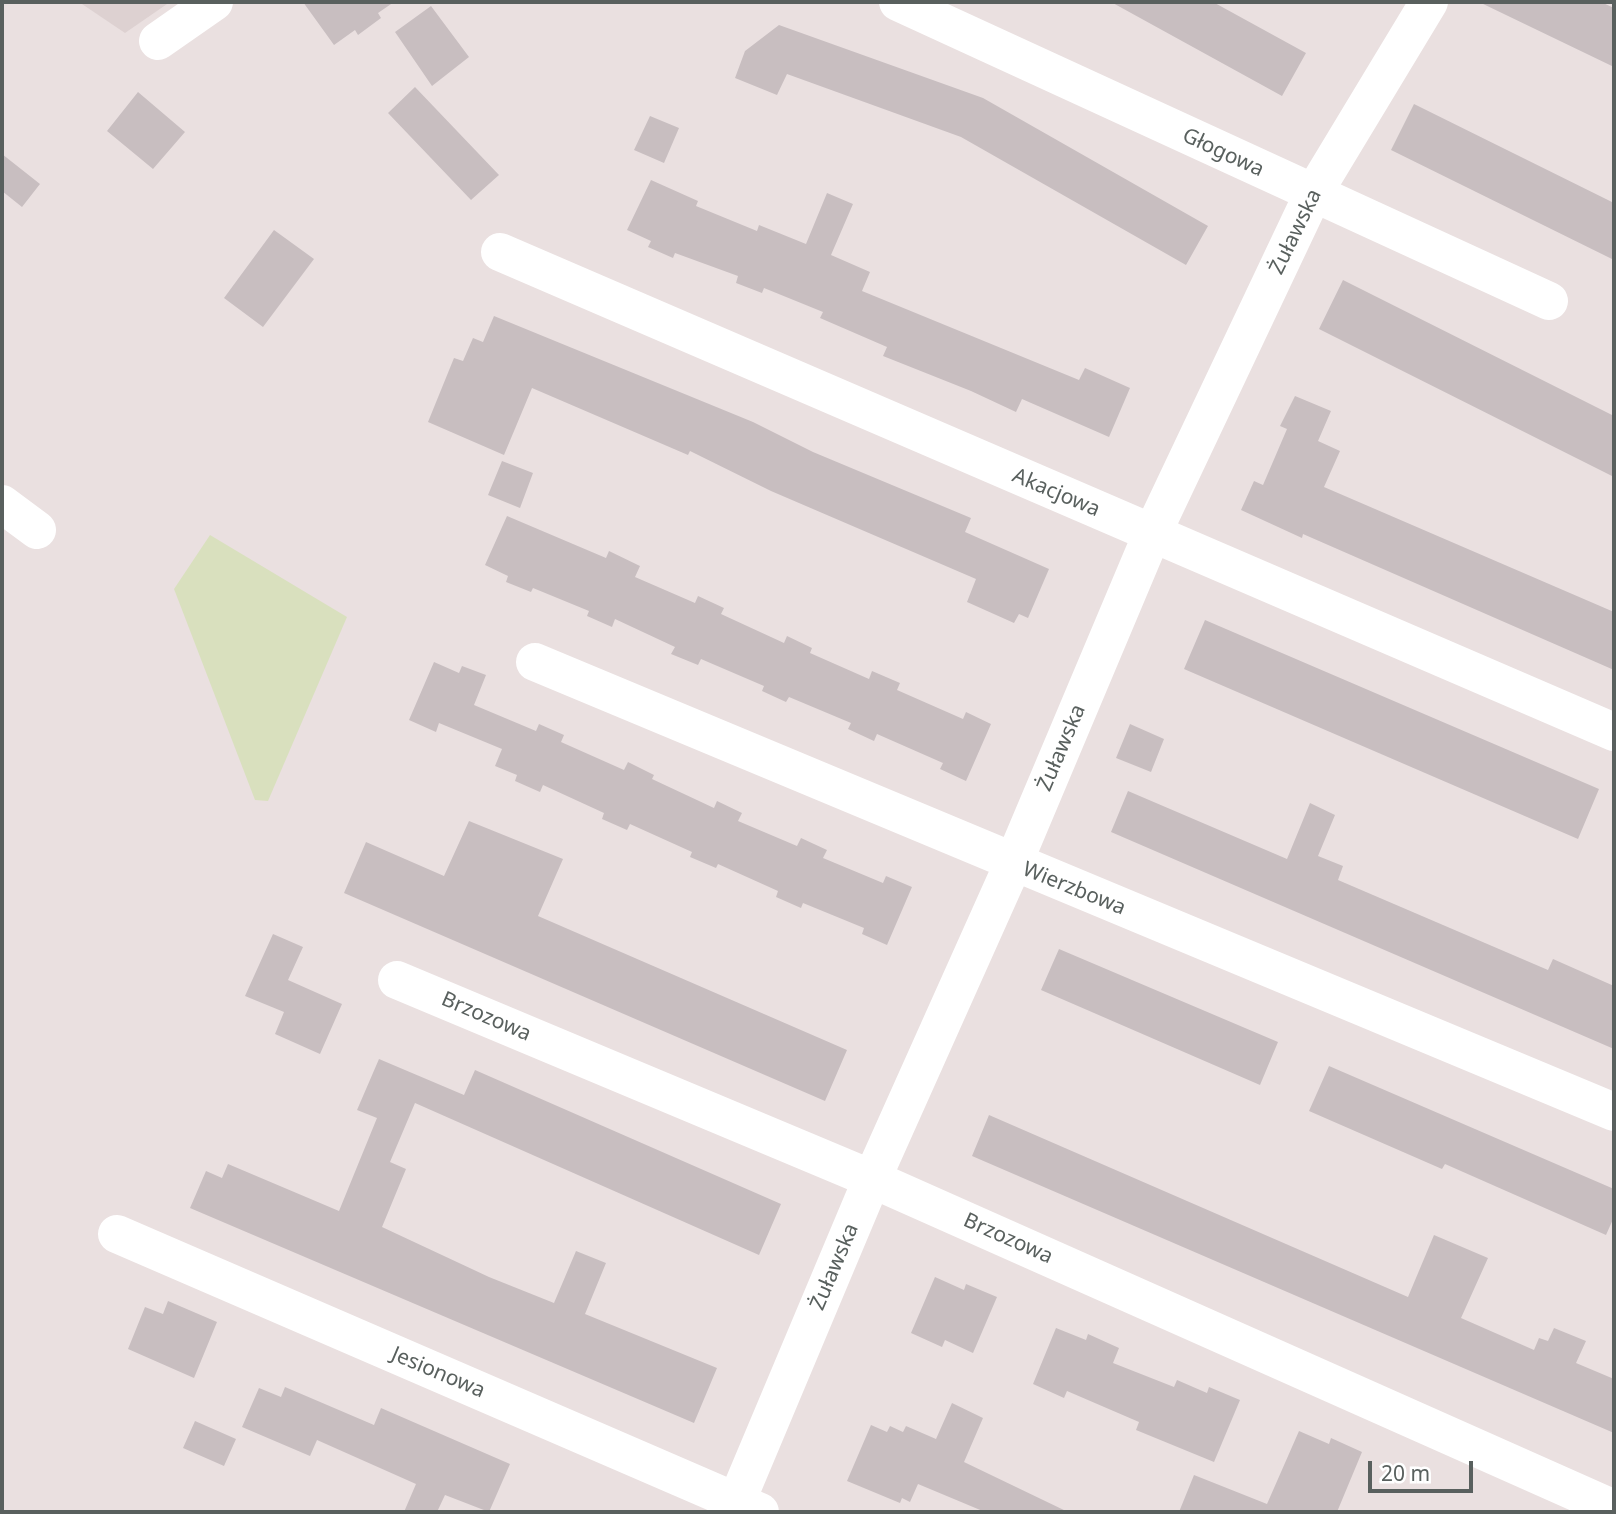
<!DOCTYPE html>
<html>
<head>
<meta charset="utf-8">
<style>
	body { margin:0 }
	#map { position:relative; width:1616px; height:1514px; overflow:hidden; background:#eae0e0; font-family:"Noto Sans",sans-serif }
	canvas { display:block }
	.frame { position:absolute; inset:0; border:4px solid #59605e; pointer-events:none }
	.scale { position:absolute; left:1368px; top:1461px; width:105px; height:32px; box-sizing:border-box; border:4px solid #59605e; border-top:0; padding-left:9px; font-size:21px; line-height:24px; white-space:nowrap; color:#59605e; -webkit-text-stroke:5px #fff; paint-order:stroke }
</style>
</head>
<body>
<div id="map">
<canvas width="1616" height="1514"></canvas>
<div class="frame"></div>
<div class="scale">20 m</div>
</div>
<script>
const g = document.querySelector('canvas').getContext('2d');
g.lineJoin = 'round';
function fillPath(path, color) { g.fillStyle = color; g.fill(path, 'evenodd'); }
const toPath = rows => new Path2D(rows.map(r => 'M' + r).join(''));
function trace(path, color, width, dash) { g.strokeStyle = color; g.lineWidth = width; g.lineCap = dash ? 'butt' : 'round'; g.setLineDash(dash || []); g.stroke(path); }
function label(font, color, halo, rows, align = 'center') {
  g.font = font + ' "Noto Sans",sans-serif'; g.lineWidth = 7; g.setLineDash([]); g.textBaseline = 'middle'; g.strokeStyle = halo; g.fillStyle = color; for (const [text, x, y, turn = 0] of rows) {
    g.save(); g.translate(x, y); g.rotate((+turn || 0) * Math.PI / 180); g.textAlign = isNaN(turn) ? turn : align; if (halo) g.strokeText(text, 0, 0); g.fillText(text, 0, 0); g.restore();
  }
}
const education = toPath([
	[79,2,170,2,125,33]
]);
const green = toPath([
	[210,535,347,617,268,801,255,800,174,589]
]);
const building = toPath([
	[303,2,394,2,378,13,381,18,358,35,355,30,334,45],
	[1111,2,1213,2,1306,53,1282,96],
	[1479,2,1601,2,1614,8,1614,67],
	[431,6,469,57,432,86,395,32],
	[779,25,983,98,1208,226,1186,265,961,137,787,74,777,95,735,78,745,51],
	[415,87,499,175,471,200,388,113],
	[138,92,185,132,153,169,107,131],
	[1414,104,1614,203,1614,260,1391,150],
	[650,116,679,128,664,163,634,150],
	[2,154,40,184,22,207,2,191],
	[651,180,698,201,696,206,757,231,759,225,806,244,827,193,853,204,831,255,870,272,862,291,1079,380,1085,368,1130,388,1109,437,1022,399,1016,412,971,391,883,356,887,347,820,318,823,312,764,288,762,293,736,283,738,276,675,253,673,258,648,247,651,241,627,230],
	[274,230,314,259,263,327,224,298],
	[1343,280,1614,416,1614,477,1319,329],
	[494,316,753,422,813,452,971,518,965,532,1049,569,1028,618,1019,614,1014,623,967,602,976,579,771,491,690,451,688,455,532,388,504,455,428,422,454,358,463,361,473,338,483,342],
	[1295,396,1331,411,1318,441,1340,451,1324,487,1614,612,1614,670,1303,534,1302,538,1241,510,1254,481,1263,485,1287,429,1280,426],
	[502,461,533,473,520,508,488,495],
	[507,516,606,558,609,551,640,566,635,577,695,603,698,596,724,608,721,614,784,643,787,636,812,648,810,653,869,679,872,671,900,683,897,690,963,719,966,712,991,724,966,781,940,769,943,763,877,734,874,741,848,729,851,723,789,697,786,702,762,691,764,686,701,659,698,665,671,654,675,647,615,619,612,627,587,616,589,611,533,588,531,592,506,582,508,576,485,565],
	[1205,620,1599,789,1578,839,1184,669],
	[434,662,459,673,462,666,486,675,474,705,536,731,539,724,564,735,561,742,624,770,628,762,654,775,652,779,714,808,717,801,742,813,738,821,797,846,801,838,827,850,823,858,883,883,886,876,912,887,887,945,862,934,864,928,803,903,801,908,776,897,778,891,718,864,716,868,690,857,692,852,630,824,627,830,602,819,604,813,543,785,540,792,515,781,517,775,495,766,502,749,439,723,436,732,409,720],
	[1130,724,1164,739,1151,772,1116,758],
	[1128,791,1287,859,1310,803,1335,815,1318,856,1343,866,1338,880,1548,970,1553,959,1614,986,1614,1049,1111,832],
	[469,821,563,859,538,916,847,1050,825,1101,344,893,366,842,444,876],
	[273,934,303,947,288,980,342,1004,320,1054,275,1034,284,1012,245,996],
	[1059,949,1278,1042,1260,1085,1041,990],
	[379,1059,464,1095,475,1070,781,1204,759,1255,415,1103,390,1162,406,1169,382,1227,489,1277,554,1303,576,1251,606,1263,585,1314,717,1368,694,1423,190,1208,206,1171,222,1178,228,1164,339,1211,377,1118,357,1110],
	[1329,1066,1614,1189,1614,1217,1606,1235,1445,1164,1442,1169,1309,1111],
	[989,1115,1408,1297,1434,1235,1488,1258,1461,1318,1534,1350,1539,1338,1548,1341,1554,1328,1586,1341,1576,1363,1614,1379,1614,1433,972,1156],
	[935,1277,964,1290,966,1284,997,1297,973,1353,945,1340,942,1347,911,1333],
	[168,1301,217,1322,194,1378,128,1349,145,1307,163,1314],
	[1056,1328,1086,1340,1088,1334,1119,1348,1113,1363,1174,1387,1177,1380,1207,1393,1209,1387,1240,1400,1214,1462,1136,1430,1139,1422,1067,1391,1064,1398,1033,1384],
	[285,1387,374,1425,381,1408,510,1464,489,1512,445,1495,437,1512,404,1512,416,1484,317,1440,310,1456,242,1427,259,1388,281,1397],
	[952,1403,983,1418,964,1462,1068,1512,985,1512,918,1484,910,1502,902,1498,900,1503,847,1481,871,1425,887,1432,890,1426,903,1432,906,1426,936,1439],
	[195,1421,236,1439,224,1466,183,1448],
	[1299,1431,1329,1444,1331,1438,1362,1452,1337,1512,1179,1512,1194,1475,1267,1504]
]);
const minor = toPath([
	[898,2,1549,301],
	[158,41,214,2],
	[500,252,1614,732],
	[2,504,37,530],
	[535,662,1614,1112],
	[397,980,872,1179,1614,1509],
	[117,1234,760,1512],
	[732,1512,872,1179,1013,864,1152,534,1313,194,1429,2]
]);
const streetNames = [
	["Głogowa",1223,153,25],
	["Żuławska",1296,232,-64],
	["Akacjowa",1056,493,23],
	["Żuławska",1062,748,-67],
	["Wierzbowa",1074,889,22],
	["Brzozowa",486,1017,23],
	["Brzozowa",1008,1239,24],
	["Żuławska",835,1267,-67],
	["Jesionowa",438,1373,23]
];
fillPath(education, '#ddd1d1');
fillPath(green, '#d9e0be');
fillPath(building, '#c8bec0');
trace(minor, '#fff', 38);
label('21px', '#59605e', '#fff', streetNames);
</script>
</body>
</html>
